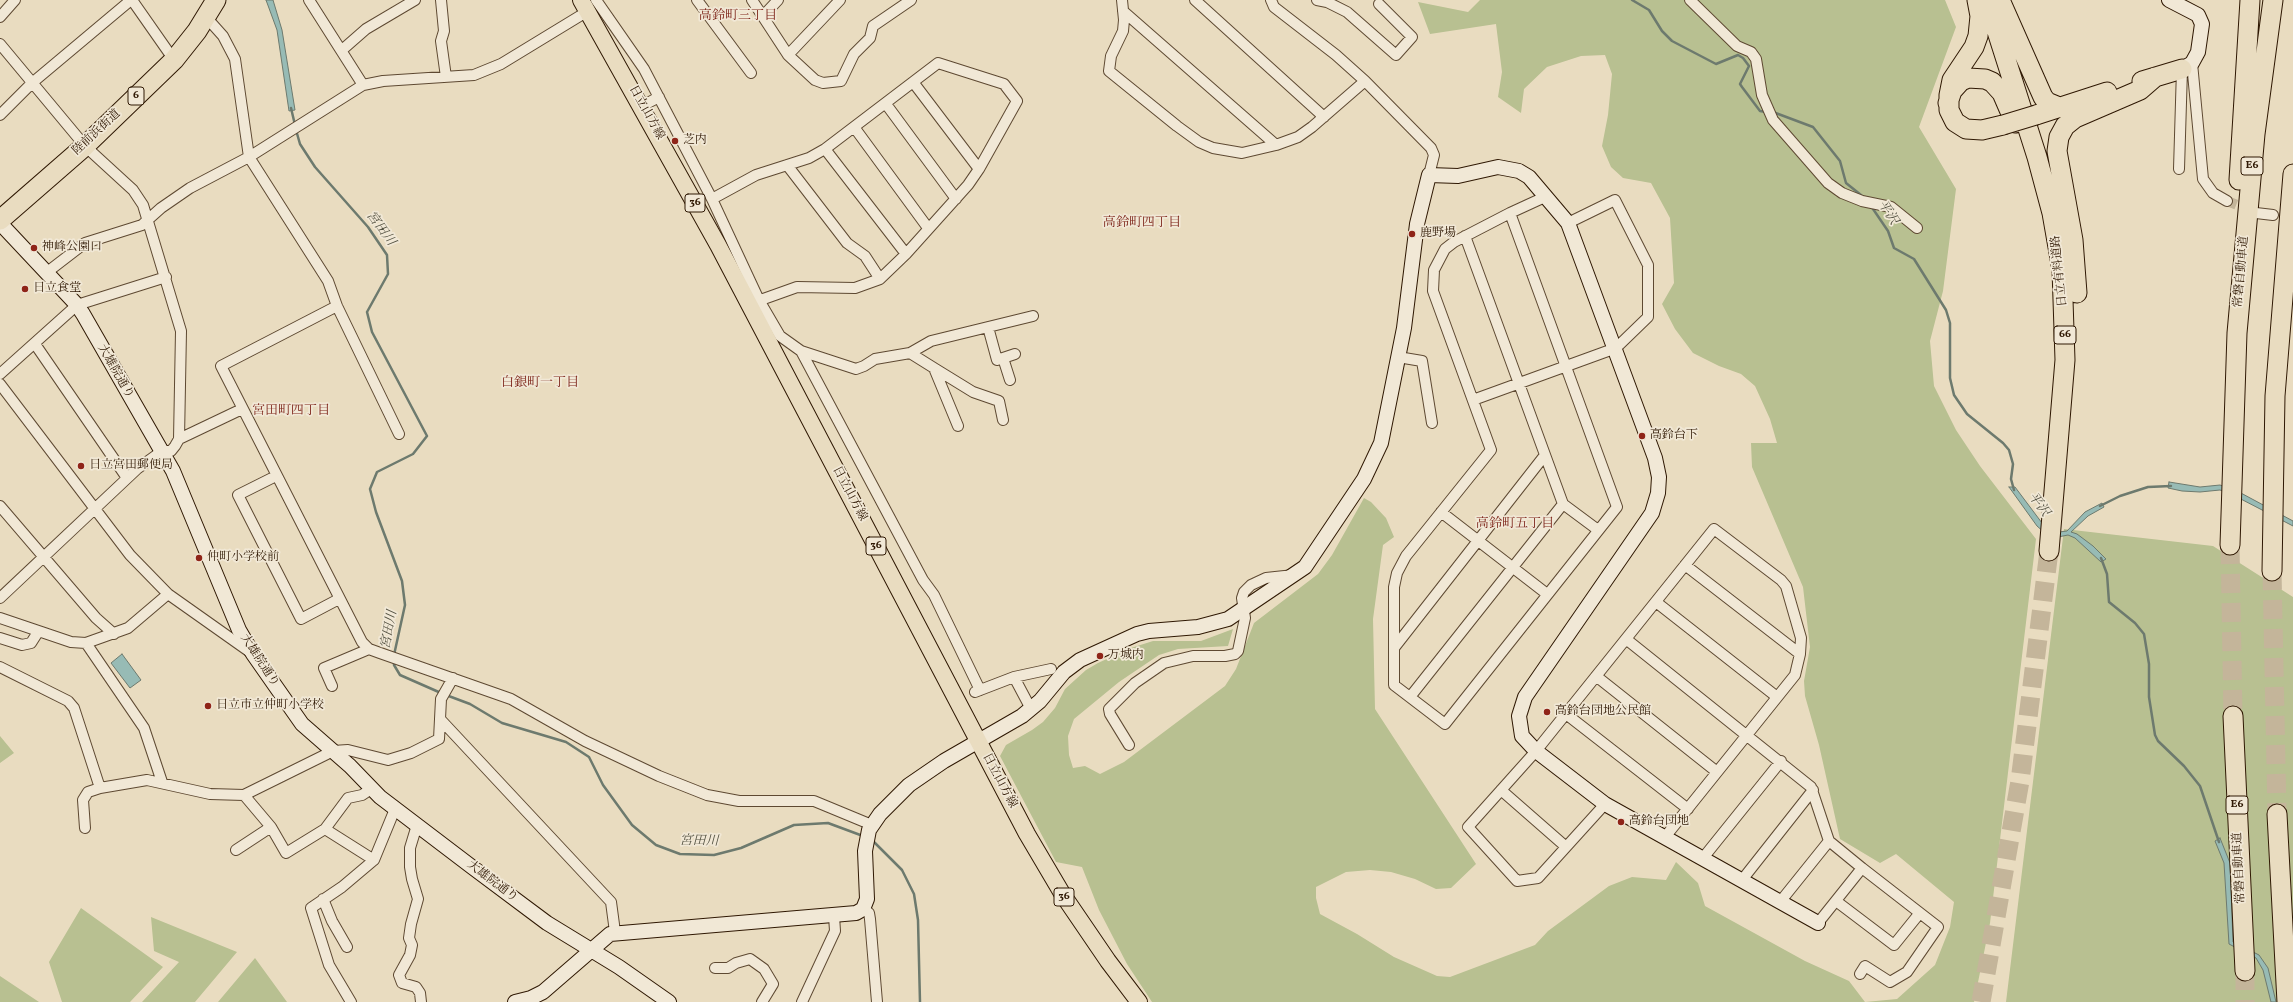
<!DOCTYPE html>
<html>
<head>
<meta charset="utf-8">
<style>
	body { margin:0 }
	canvas { display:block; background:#e9dcc0 }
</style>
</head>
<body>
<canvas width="2293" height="1002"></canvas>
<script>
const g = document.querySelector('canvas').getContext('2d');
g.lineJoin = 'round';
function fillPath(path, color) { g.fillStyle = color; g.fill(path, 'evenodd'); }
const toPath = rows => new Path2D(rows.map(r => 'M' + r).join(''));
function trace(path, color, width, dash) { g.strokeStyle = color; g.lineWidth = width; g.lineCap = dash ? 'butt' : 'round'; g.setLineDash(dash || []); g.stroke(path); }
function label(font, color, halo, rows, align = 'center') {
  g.font = font + ' Vollkorn,"Noto Serif JP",serif'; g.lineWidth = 3.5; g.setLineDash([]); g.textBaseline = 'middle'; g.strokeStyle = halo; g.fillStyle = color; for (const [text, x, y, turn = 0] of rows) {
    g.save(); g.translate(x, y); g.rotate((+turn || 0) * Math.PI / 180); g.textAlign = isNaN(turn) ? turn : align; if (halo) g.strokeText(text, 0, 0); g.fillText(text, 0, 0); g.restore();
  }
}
const green = toPath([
	[1480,0,1945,0,1956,27,1919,127,1956,189,1943,291,1930,341,1934,386,1956,430,1980,466,2036,539,1990,923,1974,1002,1152,1002,1127,964,1099,910,1082,867,1056,862,1000,756,1006,745,1032,730,1043,722,1055,708,1065,689,1086,670,1098,663,1131,648,1153,641,1201,641,1233,629,1228,646,1178,649,1159,655,1119,682,1074,719,1068,736,1069,755,1073,768,1085,766,1100,774,1124,762,1225,686,1236,669,1254,623,1318,574,1332,555,1364,498,1371,502,1386,518,1394,537,1383,545,1373,619,1375,709,1476,864,1451,888,1436,889,1415,879,1391,872,1370,870,1346,872,1316,887,1316,898,1320,914,1357,934,1394,957,1437,976,1450,977,1535,945,1548,931,1609,886,1632,877,1666,880,1676,862,1698,883,1705,906,1805,961,1849,981,1865,1002,1897,999,1935,965,1950,927,1954,902,1896,854,1880,863,1840,839,1819,745,1805,696,1804,681,1810,647,1803,587,1752,467,1751,443,1777,443,1770,419,1755,386,1741,374,1719,366,1693,353,1675,329,1662,304,1674,283,1670,218,1651,183,1623,178,1611,167,1602,146,1608,115,1612,74,1605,55,1581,56,1547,67,1524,89,1521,113,1498,97,1502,72,1496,24,1430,34,1418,2,1468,12],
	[2064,529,2213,546,2293,597,2293,1002,2006,1002],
	[0,736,14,753,0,763],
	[81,908,163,967,130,1002,62,1002,49,962],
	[151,917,237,952,195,1002,142,1002,179,962,154,951],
	[255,958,287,1002,218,1002],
	[0,976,39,1002,0,1002]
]);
const water = toPath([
	[266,0,273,0,282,30,295,110,289,111,277,30,266,0],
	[2169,482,2200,487,2220,485,2239,492,2293,521,2293,526,2237,497,2220,490,2200,492,2182,491,2168,488,2169,482],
	[2009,487,2015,487,2042,523,2049,529,2059,532,2067,531,2085,512,2102,503,2104,507,2088,516,2071,532,2077,534,2093,546,2106,559,2101,562,2075,538,2068,535,2058,537,2046,534,2037,526,2009,487],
	[122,654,141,680,130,688,111,663,122,654],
	[2220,838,2230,863,2233,942,2259,955,2268,968,2276,1002,2271,1002,2263,970,2256,958,2229,944,2224,863,2215,841,2220,838]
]);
const stream = toPath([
	[1632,0,1649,10,1662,31,1672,41,1716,64,1738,55,1743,58,1749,66,1740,84,1742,87,1760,111,1766,112],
	[291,108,295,125],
	[1773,112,1813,127,1840,161,1846,183,1866,199],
	[296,130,300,144,315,167,368,227,387,255,388,274,367,312,372,332,427,436,413,454,377,472,370,489,376,512,402,581,405,605,394,655],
	[1871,206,1888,231,1894,248,1914,259,1946,310,1950,323,1950,378,1954,395,1967,414,2003,443,2009,450,2013,464,2011,479,2014,490],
	[2100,506,2120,496,2148,487,2171,486],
	[2101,558,2107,574,2109,602,2135,623,2144,634,2149,664,2149,697,2155,735,2158,741,2184,766,2200,786,2219,842],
	[394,660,394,665,400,675,441,693],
	[446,695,470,704,502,723,566,742,589,757,603,785,632,825,656,845,680,854,714,855,741,848,794,825,828,823,863,836],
	[871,839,902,870,914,894,918,920,920,1002]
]);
const streetTunnel = toPath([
	[2227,201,2250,210]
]);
const highwayTunnel = toPath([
	[2230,545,2233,716],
	[2272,571,2277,814],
	[2245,971,2245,1002],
	[1981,1002,2020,781,2049,551]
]);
const street = toPath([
	[132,0,174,60],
	[309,0,363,85],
	[441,0,444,31,441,41,446,77],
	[596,0,644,69,712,199,759,300,780,336,801,351,923,580,934,595,980,690],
	[697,0,751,73],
	[752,0,788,55,815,80,823,83,841,81,854,54,870,38,873,26,911,0],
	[1122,0,1124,20,1123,31,1111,56,1109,71,1177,126,1199,142,1213,148,1242,153,1276,145,1298,137,1312,127,1365,81],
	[1195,0,1324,117],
	[1271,0,1274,7,1336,55,1365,81,1431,148,1434,155,1429,175],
	[1317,0,1327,2,1347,12,1396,55,1412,37,1379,4],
	[1690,0,1737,46,1751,52,1756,59,1762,95,1773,120,1828,183,1842,193,1862,201,1891,207,1917,228],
	[1123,11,1276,145],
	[763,16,778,0],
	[0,17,15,0],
	[206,17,223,36,235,59,249,157,328,281,337,306,399,434],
	[0,44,85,146,133,190,143,205,181,331,179,439,175,446,171,451,162,451,137,469,0,598],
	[342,50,366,29,415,0],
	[788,55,840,0],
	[2192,63,2203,179,2213,193,2227,201],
	[913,82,979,169],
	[886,104,956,199],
	[642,106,659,97],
	[0,115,32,83,131,0],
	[854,127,928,228],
	[825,149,906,254],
	[787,165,847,243,865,256,880,279],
	[2179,169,2182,69],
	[712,199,756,175,809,158,825,149,938,63,1004,84,1017,101,979,169,968,185,906,254,880,279,855,288,797,287,755,302],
	[1510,213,1617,507,1445,724,1394,685,1394,587,1397,573,1406,556,1491,450,1433,291,1434,270,1445,249,1454,242,1510,213,1547,196],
	[2256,213,2273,215],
	[1465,236,1563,504,1598,530],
	[46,273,85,243,142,225,161,208,190,188,249,157,363,85,383,81,474,75,501,64,588,11],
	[337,306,221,366,362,642,369,649,380,653,511,699,585,741,659,776,707,795,739,801,814,801,872,825],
	[988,327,997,360,1015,354],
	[35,344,127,478],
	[801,351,856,369,864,366,875,359,910,353,931,341,1033,316],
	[910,353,934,368,958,426],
	[1398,357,1422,361,1432,423],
	[1003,358,1010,380],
	[934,368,973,392,999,401,1003,420],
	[0,374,77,305,166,277],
	[0,384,130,555,168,594,250,652],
	[1473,400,1616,348,1648,317,1648,265,1615,200,1568,223],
	[179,439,242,409],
	[276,476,238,495,301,619,339,599],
	[0,506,96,618,114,634],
	[1441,512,1547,594],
	[1685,565,1800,654],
	[1656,602,1777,697],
	[0,618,71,642,86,643,128,628,168,594],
	[0,638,22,645,31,643,38,632],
	[1626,639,1811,787,1829,841,1862,868,1818,923],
	[86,643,144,728,162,782],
	[1394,648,1545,455],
	[0,667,68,701,74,708,100,788],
	[1596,676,1717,772],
	[1014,677,1031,709],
	[453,678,441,699,440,719,611,902,615,932],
	[332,686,324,668,369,649],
	[975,692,1014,677,1051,669],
	[1410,697,1563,504],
	[1566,714,1688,809],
	[1129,745,1110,714,1109,709,1135,683,1164,663,1193,656,1225,656,1235,654,1238,651,1245,618,1242,598,1244,592,1251,585,1266,578,1294,575],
	[1501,790,1565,846],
	[244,795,271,827],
	[1605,804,1538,878,1517,881,1468,827,1536,751,1714,529,1781,580,1786,586,1801,638,1800,654,1795,675,1665,837],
	[417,825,410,848,410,867,412,879,418,899,411,924,409,938,412,945,410,955,399,975,402,983,416,987,420,993,421,1002],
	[85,828,83,800,88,792,100,788,147,780,210,794,244,795,333,751,348,750,388,760,411,753,439,739,440,719],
	[325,829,374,860],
	[236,850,271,827,286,853,325,829,348,798,362,795,371,789],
	[1703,858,1781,761],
	[1742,880,1813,790],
	[323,899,332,921,347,947],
	[1836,901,1894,945,1919,914],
	[1780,902,1829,841],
	[863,909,869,913,870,919,877,1002],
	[715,968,728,968,736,963,750,959,764,969,773,984,762,1002],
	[1860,974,1865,966,1890,982,1907,972,1938,927,1862,868],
	[351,1002,329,965,311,908,342,887,374,860,395,809],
	[802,1002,835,931,834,916]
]);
const secondary = toPath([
	[2169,0,2198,15,2202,24,2198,52,2192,63,2182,69],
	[0,223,77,305,83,314,173,471,239,630,253,654,302,724,350,766,380,797,472,867,547,923,619,967,669,1002],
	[515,1002,531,998,543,992,610,934,856,913,863,909,867,899,865,851,869,830,880,814,909,785,944,761,1022,716,1040,701,1064,672,1080,660,1137,634,1149,631,1198,627,1228,619,1305,567,1364,479,1381,443,1404,328,1417,224,1429,175,1458,176,1498,167,1519,171,1529,177,1568,223,1655,458,1659,477,1658,493,1652,513,1525,697,1519,716,1522,736,1536,751,1605,804,1818,923]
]);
const primary = toPath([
	[581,0,718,245,1027,834,1063,895,1108,961,1139,1002]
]);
const highway = toPath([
	[1977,0,1980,16,1978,36,1974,47,1952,80,1949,95,1949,110,1955,122,1966,129,1982,130,2003,125],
	[1987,0,2037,157,2052,213,2062,270,2065,360,2049,551],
	[2000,0,2043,97,2047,102,2059,107],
	[2142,81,2182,69],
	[1948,103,1952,91,1961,81,1968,78,1985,79,1992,82,2002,93,2015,123],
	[2036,115,2107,92],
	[2239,180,2250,0],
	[0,220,85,146,174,60,197,31,216,0],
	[2077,293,2073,240,2057,151,2059,137,2065,126,2075,118,2140,90,2155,77],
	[2230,545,2237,333,2255,134,2273,0],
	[2272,571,2275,396,2293,174],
	[2233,716,2245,971],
	[2277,814,2287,1002]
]);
const highwayBridge = toPath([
	[2003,125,2036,115]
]);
const markers = [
	[675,141,4,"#8f2418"],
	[1412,234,4,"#8f2418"],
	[34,248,4,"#8f2418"],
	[25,289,4,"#8f2418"],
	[1642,436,4,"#8f2418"],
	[81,466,4,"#8f2418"],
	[199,558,4,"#8f2418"],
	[1100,656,4,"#8f2418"],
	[208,706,4,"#8f2418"],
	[1547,712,4,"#8f2418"],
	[1621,822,4,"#8f2418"]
];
const shields = [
	[136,96,16],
	[2252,166,22],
	[695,203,20],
	[2065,335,22],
	[876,546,20],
	[2237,805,22],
	[1064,897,20]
];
const shieldNames = [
	["6",136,96],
	["E6",2252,166],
	["36",695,203],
	["66",2065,335],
	["36",876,546],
	["E6",2237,805],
	["36",1064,897]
];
const streetNames = [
	["日立山方線",646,113,61],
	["陸前浜街道",97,133,-43],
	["日立有料道路",2060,271,-96],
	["常磐自動車道",2242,272,-85],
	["大雄院通り",115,372,60],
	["日立山方線",849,494,62],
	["大雄院通り",259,661,57],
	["日立山方線",999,781,62],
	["常磐自動車道",2240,868,-93],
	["大雄院通り",492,882,37]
];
const poiNames = [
	["芝内",683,141],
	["鹿野場",1420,234],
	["神峰公園口",42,248],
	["日立食堂",33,289],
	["高鈴台下",1650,436],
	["日立宮田郵便局",89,466],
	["仲町小学校前",207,558],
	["万城内",1108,656],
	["日立市立仲町小学校",216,706],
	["高鈴台団地公民館",1555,712],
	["高鈴台団地",1629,822]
];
const neighbourhoodNames = [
	["高鈴町三丁目",738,17],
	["高鈴町四丁目",1142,224],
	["白銀町一丁目",540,384],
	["宮田町四丁目",291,412],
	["高鈴町五丁目",1515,525]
];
const waterNames = [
	["平沢",1887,213,57],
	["宮田川",380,229,54],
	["平沢",2038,505,53],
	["宮田川",390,630,-79],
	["宮田川",699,842,1]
];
fillPath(green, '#b8c091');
fillPath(water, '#97bbb5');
trace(water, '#6d7a6e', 1);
trace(stream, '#6d7a6e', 2.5);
trace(streetTunnel, '#c4b59a', 10, [10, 5]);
trace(highwayTunnel, '#c4b59a', 19, [19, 10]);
trace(street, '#5e4932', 12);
trace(secondary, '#2f1803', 16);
trace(primary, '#2f1803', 18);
trace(highway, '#2f1803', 21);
trace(street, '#f1e8d6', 10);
trace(secondary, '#f1e8d6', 14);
trace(primary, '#e9dcc0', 16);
trace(highway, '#e9dcc0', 19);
trace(highwayBridge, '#2f1803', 21, []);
trace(highwayBridge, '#e9dcc0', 19);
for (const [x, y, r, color] of markers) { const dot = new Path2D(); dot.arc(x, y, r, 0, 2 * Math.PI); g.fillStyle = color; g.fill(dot); trace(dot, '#f1e8d6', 1.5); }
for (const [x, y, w] of shields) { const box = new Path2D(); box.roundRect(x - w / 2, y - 9, w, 18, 3); g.fillStyle = '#f1e8d6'; g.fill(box); trace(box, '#2f1803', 1); }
label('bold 11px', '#2f1803', null, shieldNames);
label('12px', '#2f1803', '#f1e8d6', streetNames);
label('12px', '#2f1803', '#f1e8d6', poiNames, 'left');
label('13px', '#7a1f14', '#f1e8d6', neighbourhoodNames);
label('italic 13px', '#535141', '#f1e8d6', waterNames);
</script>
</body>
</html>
